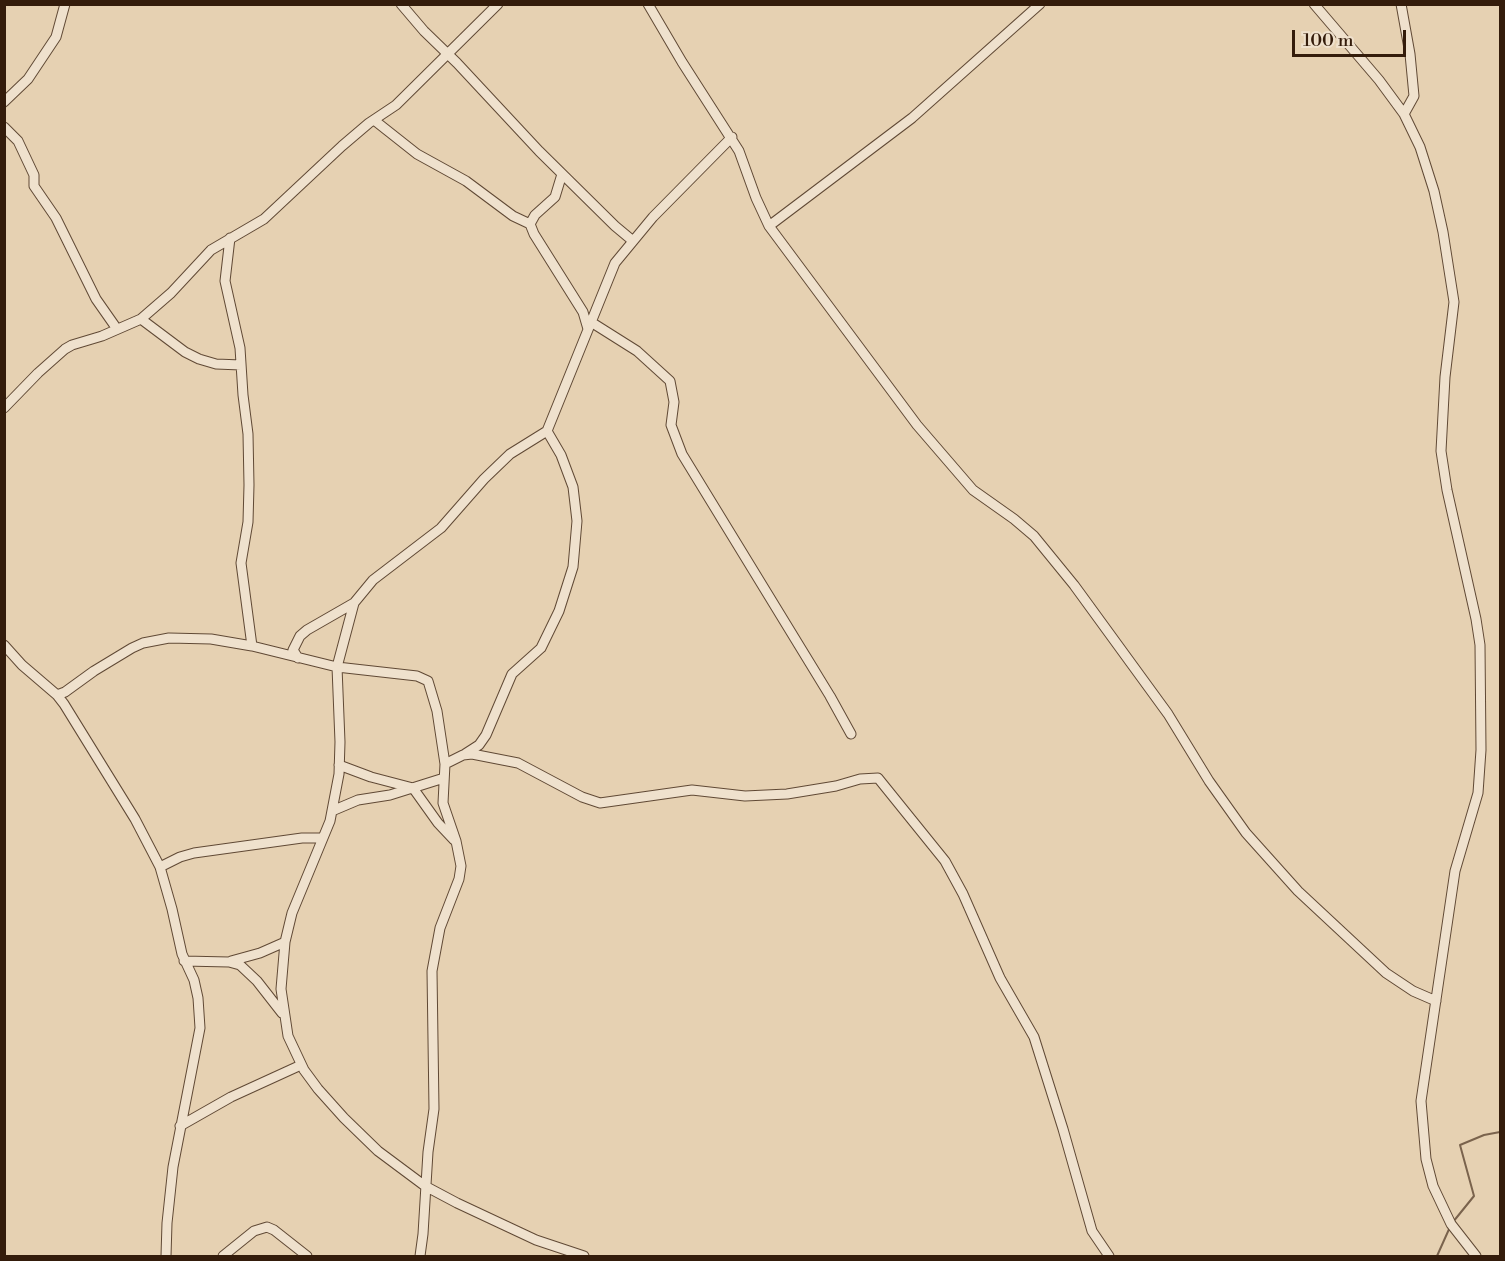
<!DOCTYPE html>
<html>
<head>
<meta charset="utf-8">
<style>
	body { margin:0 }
	#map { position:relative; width:1505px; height:1261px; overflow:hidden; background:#e6d1b2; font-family:"Libre Bodoni",serif }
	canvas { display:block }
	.frame { position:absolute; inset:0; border:6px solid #341c0b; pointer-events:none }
	.scale { position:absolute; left:1292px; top:30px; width:114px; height:27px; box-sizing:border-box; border:3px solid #341c0b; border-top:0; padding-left:8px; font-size:18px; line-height:21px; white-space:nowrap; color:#341c0b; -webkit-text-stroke:4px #efe1cd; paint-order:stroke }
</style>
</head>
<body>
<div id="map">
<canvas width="1505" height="1261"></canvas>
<div class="frame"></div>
<div class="scale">100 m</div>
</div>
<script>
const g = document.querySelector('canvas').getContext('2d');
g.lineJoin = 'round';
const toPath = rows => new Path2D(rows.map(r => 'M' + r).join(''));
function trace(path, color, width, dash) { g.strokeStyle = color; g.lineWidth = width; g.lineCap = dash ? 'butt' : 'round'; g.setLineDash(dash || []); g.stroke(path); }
const stream = toPath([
	[1453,1222,1474,1196,1460,1145,1484,1135,1500,1132],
	[1437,1256,1450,1227]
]);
const street = toPath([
	[401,4,424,31,457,63,539,151,615,226,633,241],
	[648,4,682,62,739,151,756,198,769,226,917,425,973,490,1014,519,1034,536,1074,585,1168,714,1209,781,1246,833,1298,891,1386,973,1413,991,1436,1001],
	[1314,4,1379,80,1404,114,1420,147,1434,191,1443,232,1454,302,1445,377,1441,451,1447,490,1476,619,1480,645,1481,750,1478,793,1455,871,1421,1101,1426,1159,1433,1186,1451,1224,1476,1256],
	[1401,4,1410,54,1414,96,1404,114],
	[4,102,28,79,56,37,65,4],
	[374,120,417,154,466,181,513,216,530,224],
	[4,127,18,141,34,175,34,186,56,218,96,299,117,329],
	[562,174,555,197,535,215,530,224,534,234,583,312,588,329],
	[769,226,912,118,1040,4],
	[230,238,225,281,240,348,243,395,248,434,249,485,248,522,241,563,252,646],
	[141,319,185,352,199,359,216,364,241,365],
	[591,322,637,351,670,381,674,402,671,425,682,454,830,696,851,734],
	[4,408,38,373,65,349,72,345,102,336,141,319,171,293,211,250,264,219,342,146,369,123,396,105,498,4],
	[4,645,22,665,57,695,64,704,135,819,160,867,172,909,182,954,194,980,198,998,200,1028,173,1167,167,1223,166,1256],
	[298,658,293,650,300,636,307,630,354,603],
	[57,695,65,692,94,671,132,648,143,643,169,638,211,639,252,646,337,667,417,676,428,681,437,711,445,764,443,803,456,841,461,866,459,879,440,928,432,971,434,1109,428,1152,423,1234,420,1256],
	[465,754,479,745,486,735,512,674,541,648,559,611,573,567,577,521,573,487,561,455,547,431],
	[445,764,463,755,472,754,518,763,582,797,600,803,692,790,745,796,787,794,836,786,860,779,878,778,945,861,963,894,1000,978,1034,1037,1063,1129,1092,1231,1109,1256],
	[339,765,371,777,413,788,438,823,454,840],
	[332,811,358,800,390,795,444,778],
	[160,867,180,857,194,853,302,838,323,838],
	[184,961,229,962,240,965,257,981,282,1013],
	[231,961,260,953,285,942],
	[180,1126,231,1097,301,1065],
	[223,1256,254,1231,267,1227,274,1230,307,1256],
	[584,1256,536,1240,457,1203,425,1186,378,1151,344,1118,318,1089,304,1070,288,1036,281,989,285,942,292,913,330,821,339,774,340,742,337,667,354,603,373,580,441,528,484,479,510,454,547,431,615,263,653,217,732,137]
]);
trace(stream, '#7a634d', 2);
trace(street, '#604935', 11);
trace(street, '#efe1cd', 9);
</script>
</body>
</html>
